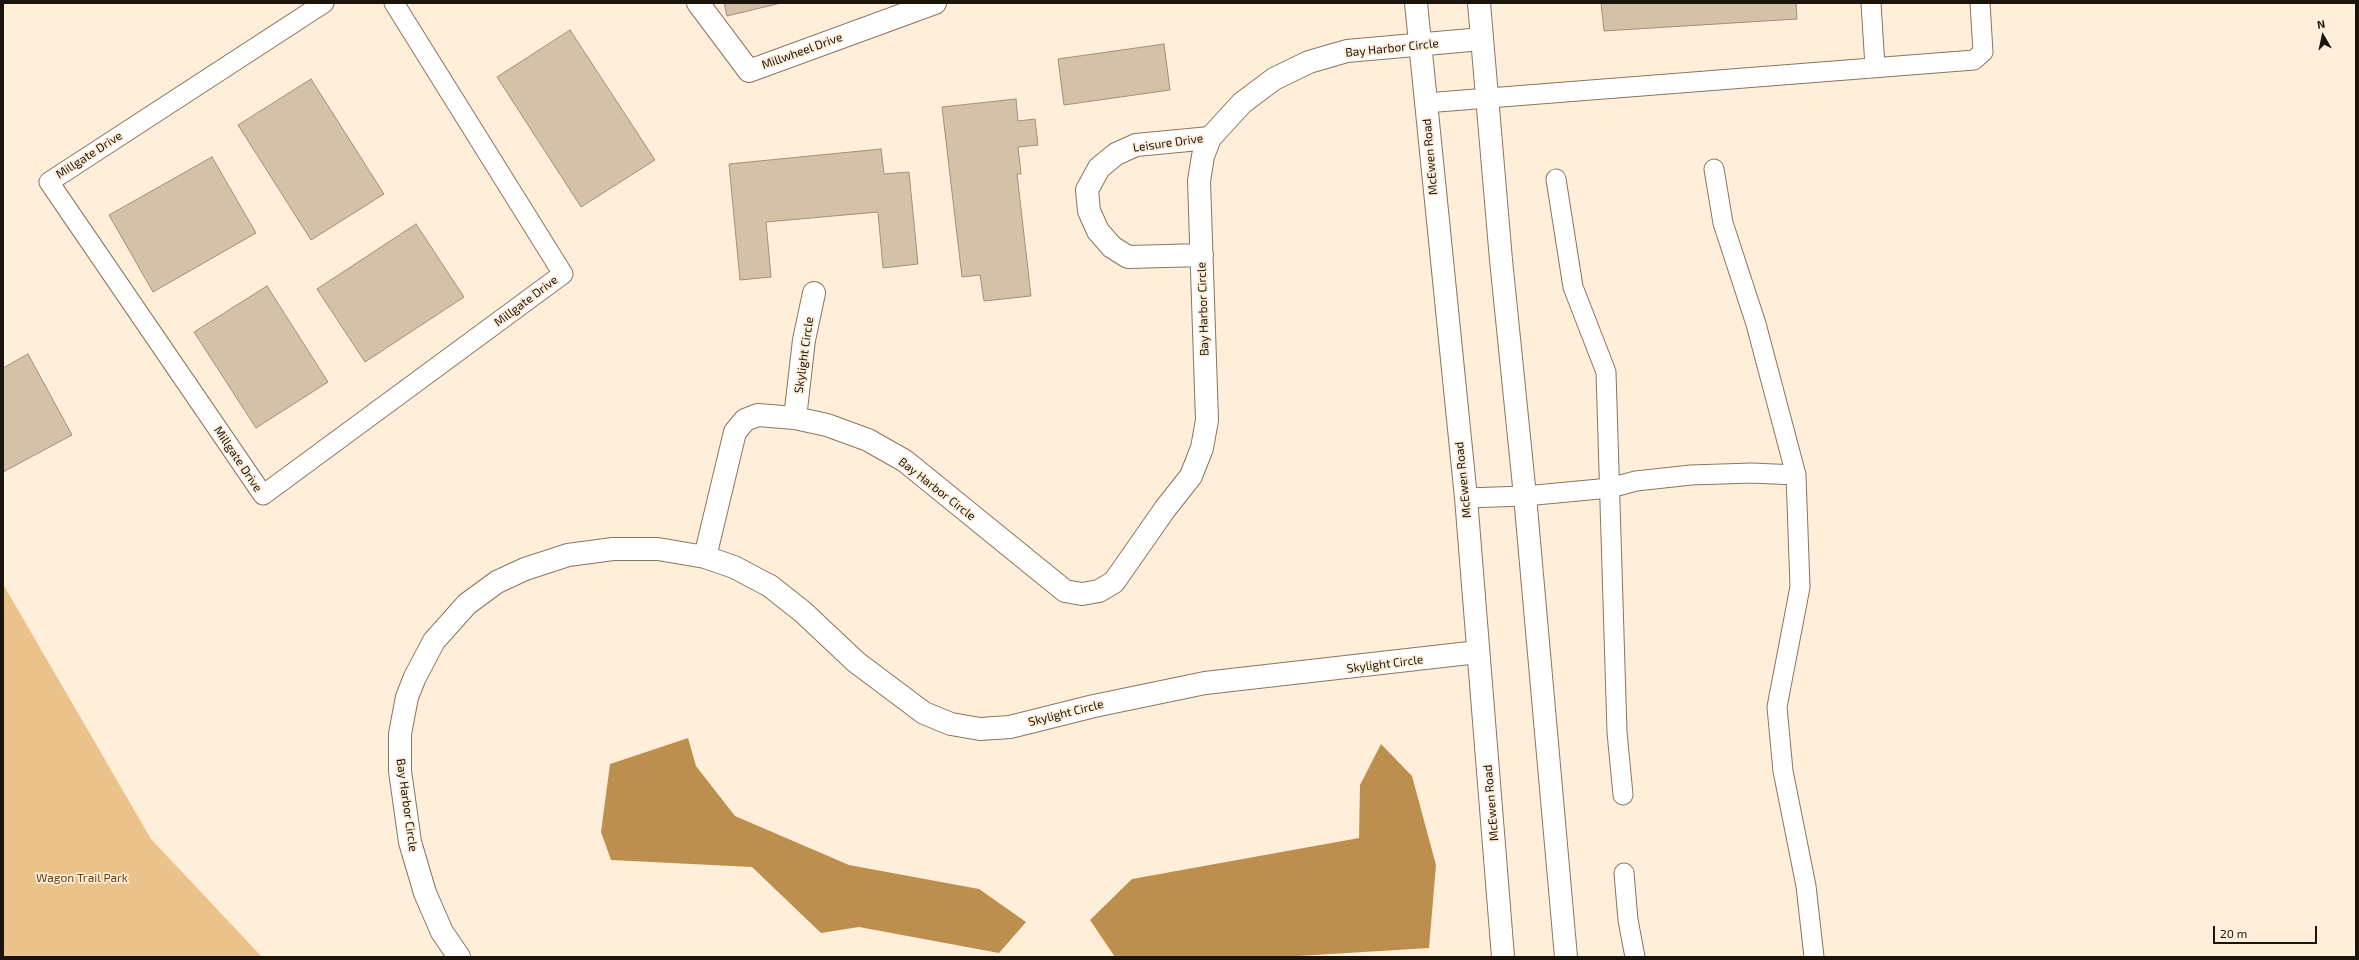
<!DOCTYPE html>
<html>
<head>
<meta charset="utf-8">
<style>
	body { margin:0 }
	#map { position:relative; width:2359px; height:960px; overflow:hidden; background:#ffeed9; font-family:"Exo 2",sans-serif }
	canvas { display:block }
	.frame { position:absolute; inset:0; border:4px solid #1b140b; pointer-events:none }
	.north { position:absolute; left:2303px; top:16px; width:40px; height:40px; -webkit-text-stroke:3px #ffeed9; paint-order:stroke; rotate:351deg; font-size:11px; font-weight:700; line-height:16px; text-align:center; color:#1b140b }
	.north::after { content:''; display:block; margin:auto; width:14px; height:18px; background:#1b140b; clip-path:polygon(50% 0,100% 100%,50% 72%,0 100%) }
	.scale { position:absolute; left:2213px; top:926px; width:104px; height:18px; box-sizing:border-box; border:2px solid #1b140b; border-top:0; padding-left:5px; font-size:12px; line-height:14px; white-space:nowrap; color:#1b140b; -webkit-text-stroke:3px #ffeed9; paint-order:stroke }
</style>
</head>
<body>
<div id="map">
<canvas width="2359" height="960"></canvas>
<div class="frame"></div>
<div class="north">N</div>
<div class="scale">20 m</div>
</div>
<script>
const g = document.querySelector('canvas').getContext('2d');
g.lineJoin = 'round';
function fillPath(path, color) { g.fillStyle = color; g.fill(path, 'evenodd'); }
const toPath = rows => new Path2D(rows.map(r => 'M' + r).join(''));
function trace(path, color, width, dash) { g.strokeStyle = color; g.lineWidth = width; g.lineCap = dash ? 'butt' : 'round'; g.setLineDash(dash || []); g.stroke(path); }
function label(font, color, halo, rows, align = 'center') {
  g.font = font + ' "Exo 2",sans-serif'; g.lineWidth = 3.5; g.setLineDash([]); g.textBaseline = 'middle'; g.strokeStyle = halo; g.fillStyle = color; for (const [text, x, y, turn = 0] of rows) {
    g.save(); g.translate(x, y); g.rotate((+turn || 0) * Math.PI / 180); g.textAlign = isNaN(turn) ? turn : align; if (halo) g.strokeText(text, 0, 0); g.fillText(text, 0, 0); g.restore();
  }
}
const green = toPath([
	[3,584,151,839,262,957,3,957]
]);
const water = toPath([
	[688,738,696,766,735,816,849,865,979,889,1026,922,999,953,859,927,821,933,752,867,611,860,601,832,610,764],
	[1381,744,1412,776,1436,865,1429,948,1282,957,1115,957,1090,920,1132,879,1359,838,1360,785]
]);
const building = toPath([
	[724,3,781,3,727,16,724,3],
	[1601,3,1796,3,1797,19,1604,31,1601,3],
	[570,30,655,160,581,207,497,77,570,30],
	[1164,44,1170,90,1064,105,1058,59,1164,44],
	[311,79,384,194,311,240,238,125,311,79],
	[1016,99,1018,121,1035,119,1038,145,1018,147,1021,174,1017,174,1031,296,984,301,980,275,962,277,942,107,1016,99],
	[881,149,884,174,909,172,918,264,883,268,878,212,766,222,771,277,740,280,729,164,881,149],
	[212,157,256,233,153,292,109,215,212,157],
	[416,224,464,297,365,362,317,289,416,224],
	[267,286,328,382,256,428,194,332,267,286],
	[28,354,72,435,3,472,3,368,28,354]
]);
const service = toPath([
	[324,3,49,182,263,495,563,274,394,3],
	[1871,3,1875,67],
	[1425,103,1974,60,1983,52,1980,3],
	[1714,169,1723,223,1756,324,1796,475,1800,587,1777,707,1783,771,1806,886,1814,957],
	[1556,179,1573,287,1606,372,1617,732,1623,795],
	[1466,498,1525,496,1610,488,1636,481,1691,475,1752,473,1796,475],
	[1624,873,1628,920,1635,957]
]);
const minor = toPath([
	[698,3,749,71,935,3],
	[1202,255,1128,257,1112,247,1098,231,1089,211,1087,190,1099,168,1116,154,1136,145,1210,138],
	[795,418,804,340,814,293],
	[705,557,735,432,745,420,758,415,795,418,827,425,868,440,905,461,1065,591,1082,594,1099,591,1114,582,1165,509,1191,476,1202,448,1207,420,1199,181,1203,156,1210,138,1242,103,1274,79,1309,62,1347,51,1482,39],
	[459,957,442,932,425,893,410,842,400,771,400,734,407,697,415,677,434,641,467,604,497,582,525,569,568,555,613,549,658,549,705,557,734,567,770,586,803,612,856,662,924,713,951,724,980,729,1010,727,1094,706,1205,683,1478,652]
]);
const tertiary = toPath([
	[1416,3,1466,498,1503,957],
	[1479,3,1501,260,1525,496,1566,957]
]);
const streetNames = [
	["Bay Harbor Circle",1392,48,-6],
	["Millwheel Drive",802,51,-20],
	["Leisure Drive",1168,143,-8],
	["Millgate Drive",89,155,-33],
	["McEwen Road",1430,157,-95],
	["Millgate Drive",526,301,-37],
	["Bay Harbor Circle",1203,309,-92],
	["Skylight Circle",804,355,-82],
	["Millgate Drive",238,459,56],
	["McEwen Road",1463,480,-96],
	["Bay Harbor Circle",937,489,38],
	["Skylight Circle",1385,664,-7],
	["Skylight Circle",1066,713,-14],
	["McEwen Road",1491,803,-95],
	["Bay Harbor Circle",407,805,82]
];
const parkNames = [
	["Wagon Trail Park",82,878]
];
fillPath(green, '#ecc28b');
fillPath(water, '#bd8f4e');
fillPath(building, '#d5c1a7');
trace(building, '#a28f77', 1);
trace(service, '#89765e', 21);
trace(minor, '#89765e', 24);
trace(tertiary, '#89765e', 24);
trace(service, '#fff', 19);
trace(minor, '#fff', 22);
trace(tertiary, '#fff', 22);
label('12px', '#1b140b', '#ffeed9', streetNames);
label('12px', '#654412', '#ffeed9', parkNames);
</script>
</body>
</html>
